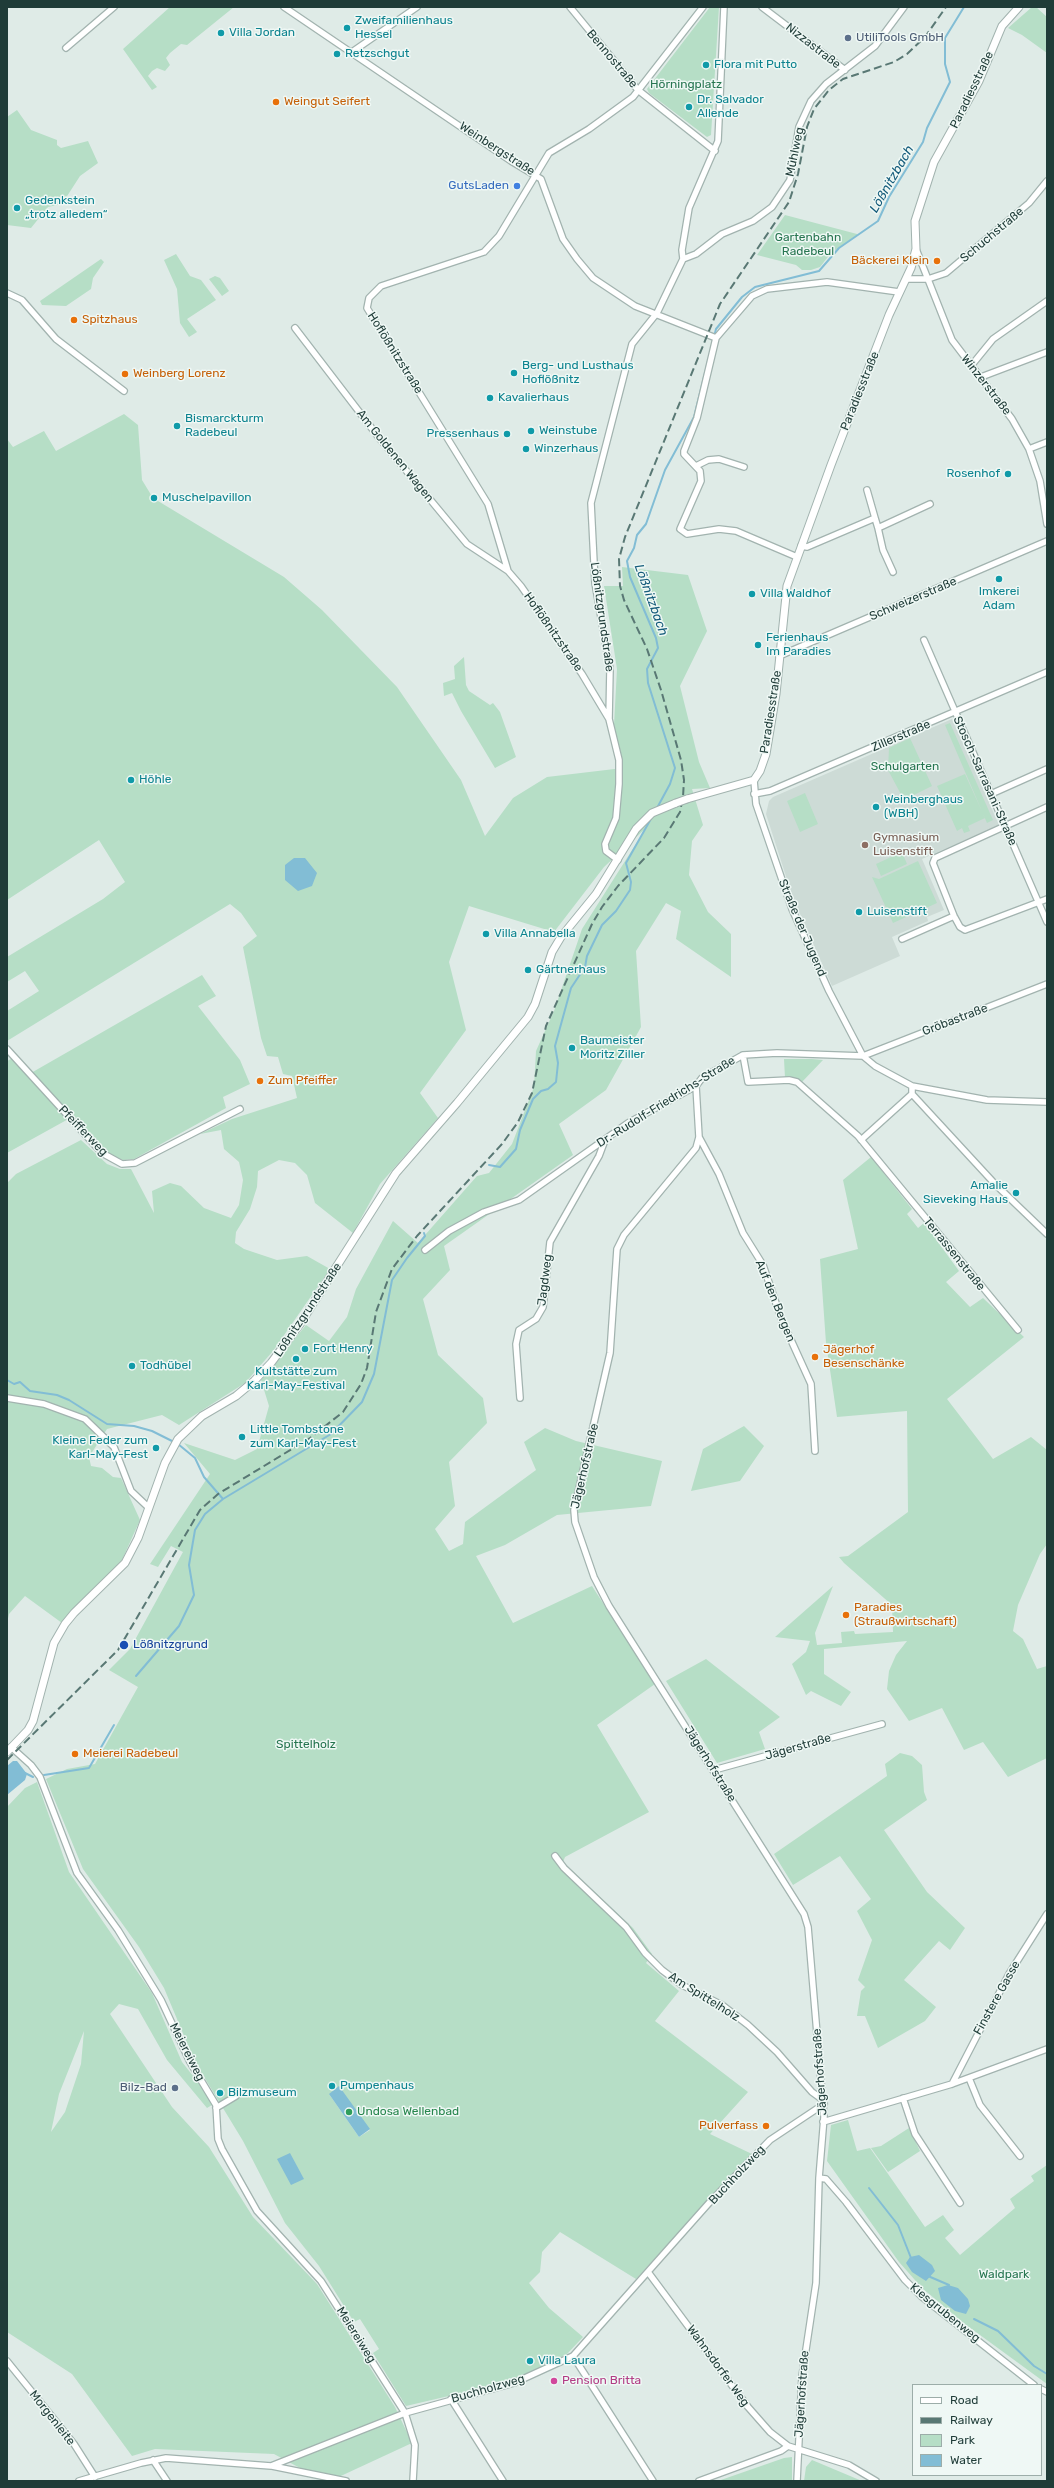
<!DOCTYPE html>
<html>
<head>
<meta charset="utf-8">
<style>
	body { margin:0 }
	#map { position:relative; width:1054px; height:2488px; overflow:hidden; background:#dfebe7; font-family:Rubik,sans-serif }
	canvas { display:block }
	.frame { position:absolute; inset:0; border:8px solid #1f3c38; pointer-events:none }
	.legend { position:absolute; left:912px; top:2384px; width:130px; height:92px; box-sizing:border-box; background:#eff8f5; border:1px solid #9cada9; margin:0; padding:5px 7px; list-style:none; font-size:12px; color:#1f3c38 }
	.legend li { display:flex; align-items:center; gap:8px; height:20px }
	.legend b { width:20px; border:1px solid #9cada9 }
</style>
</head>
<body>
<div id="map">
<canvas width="1054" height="2488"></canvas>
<div class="frame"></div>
<ul class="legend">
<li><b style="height:5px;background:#fff"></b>Road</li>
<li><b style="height:5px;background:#597874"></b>Railway</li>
<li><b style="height:11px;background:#b6dec6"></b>Park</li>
<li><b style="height:11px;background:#82bdd5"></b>Water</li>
</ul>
</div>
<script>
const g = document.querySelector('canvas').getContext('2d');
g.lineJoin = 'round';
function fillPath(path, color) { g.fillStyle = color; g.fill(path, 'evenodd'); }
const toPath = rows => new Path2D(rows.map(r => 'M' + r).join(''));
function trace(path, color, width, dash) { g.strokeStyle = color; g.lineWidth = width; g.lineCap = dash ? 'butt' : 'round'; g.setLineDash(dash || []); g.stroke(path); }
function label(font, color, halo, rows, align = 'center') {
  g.font = font + ' Rubik,sans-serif'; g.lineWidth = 3; g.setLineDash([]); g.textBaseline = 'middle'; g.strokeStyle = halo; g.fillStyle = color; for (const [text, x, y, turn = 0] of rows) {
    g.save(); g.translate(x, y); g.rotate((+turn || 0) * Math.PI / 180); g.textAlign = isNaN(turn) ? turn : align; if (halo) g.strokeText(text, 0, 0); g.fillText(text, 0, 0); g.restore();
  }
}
const built = toPath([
	[952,719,999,825,922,859,944,910,927,917,928,921,892,937,900,956,832,986,793,898,766,814,769,801,773,797]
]);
const green = toPath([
	[170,7,234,7,187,45,181,44,170,53,166,58,170,65,165,71,157,68,152,71,148,76,157,87,152,90,123,49],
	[710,7,719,7,711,135,707,137,649,93,647,89],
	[1032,7,1036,7,1047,17,1047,53,1022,35,1008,28],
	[17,110,31,130,57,140,57,145,61,148,88,141,98,163,80,176,62,204,48,207,31,228,7,225,7,117],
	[785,215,857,234,857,235,831,253,820,267,811,270,802,270,796,265,757,255],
	[176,254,190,276,201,280,216,300,187,319,197,332,189,337,180,323,177,289,164,260],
	[101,259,104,262,93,278,91,289,66,306,42,305,40,301],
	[215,276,220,278,229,291,222,296,209,279],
	[124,414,138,425,142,480,153,498,284,577,322,610,397,687,461,780,485,836,513,798,547,777,623,768,614,725,617,669,604,586,623,586,622,567,688,575,707,631,680,686,699,762,710,788,692,789,703,825,692,841,689,875,708,912,731,934,731,977,676,939,681,911,666,903,636,951,641,1027,606,1090,559,1124,573,1155,444,1246,450,1270,423,1299,438,1355,483,1398,487,1423,449,1462,455,1506,435,1529,449,1551,463,1544,465,1522,536,1470,524,1442,545,1428,576,1441,662,1461,651,1506,557,1515,505,1545,476,1556,513,1623,592,1586,655,1684,597,1725,649,1812,565,1857,563,1862,633,1928,652,1954,646,1963,679,1991,655,2021,748,2092,710,2134,752,2154,636,2279,560,2232,542,2252,540,2272,529,2283,549,2308,583,2337,567,2354,517,2380,406,2406,373,2353,379,2349,360,2319,354,2322,319,2266,285,2223,243,2141,195,2062,164,1988,139,1947,83,1869,46,1779,67,1769,95,1764,138,1687,109,1670,130,1649,183,1552,171,1546,158,1567,150,1564,210,1474,184,1443,235,1460,257,1449,269,1406,261,1380,306,1325,329,1341,347,1317,356,1289,393,1221,418,1243,477,1176,489,1173,512,1144,534,1087,536,1051,554,1011,582,929,646,828,604,867,554,932,469,906,449,962,466,1030,420,1093,438,1118,380,1184,353,1233,315,1203,307,1175,295,1163,279,1160,258,1171,257,1187,250,1209,236,1232,235,1243,244,1249,277,1260,307,1256,330,1269,273,1351,245,1383,179,1425,162,1415,107,1429,89,1457,91,1466,102,1468,113,1477,121,1478,140,1520,122,1560,62,1623,25,1596,9,1614,7,1623,7,1183,16,1174,81,1140,107,1164,120,1169,131,1169,154,1213,152,1191,170,1183,181,1186,204,1208,231,1218,239,1205,243,1180,239,1162,224,1149,221,1130,200,1134,232,1119,297,1098,292,1076,283,1074,278,1057,267,1056,261,1038,243,947,257,936,241,913,230,904,7,1041,7,1011,39,991,25,971,7,982,7,957,103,899,125,882,99,840,7,900,7,439,13,447,44,431,56,451],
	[329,2094,370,2130,359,2137],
	[464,657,466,685,469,691,490,705,493,703,500,712,516,757,495,768,461,711,452,693,444,696,443,683,455,679,454,666],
	[950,723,993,820,987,823,945,725],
	[910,738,932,786,904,800,888,770,889,748],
	[965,774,985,818,968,826,970,831,964,833,962,828,957,831,937,786],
	[805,793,818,824,800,832,787,801],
	[902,852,907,864,881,876,876,864],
	[918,861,937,903,893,923,872,877,879,879],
	[202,975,216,996,198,1006,240,1060,250,1084,223,1097,226,1108,134,1159,123,1160,109,1154,72,1117,7,1153,7,1061,17,1056,31,1073],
	[784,1059,812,1059,823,1060,801,1083,795,1078,785,1078],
	[871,1157,912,1209,907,1214,918,1228,924,1223,959,1271,946,1282,970,1307,983,1298,1024,1337,947,1399,993,1459,1031,1437,1047,1450,1047,1544,1040,1554,1018,1605,1013,1631,1023,1639,1037,1669,1047,1666,1047,1758,1008,1777,983,1742,964,1750,942,1708,909,1721,887,1689,889,1671,896,1655,907,1641,824,1649,824,1674,851,1692,841,1706,811,1691,806,1695,792,1664,806,1652,810,1641,775,1637,833,1586,815,1633,817,1645,842,1643,841,1632,854,1631,855,1634,893,1632,892,1605,844,1563,839,1557,848,1556,908,1512,907,1411,837,1417,826,1343,820,1259,858,1249,843,1180],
	[744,1426,764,1446,740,1481,691,1491,703,1449],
	[706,1659,780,1717,759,1732,765,1749,717,1763,666,1681],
	[900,1753,912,1756,922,1765,924,1792,927,1800,884,1830,927,1892,965,1928,950,1950,939,1941,904,1980,936,2007,925,2021,878,2048,865,2016,857,2016,861,1991,865,1987,858,1980,872,1940,857,1911,871,1899,840,1856,793,1885,774,1854,887,1776,885,1764],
	[37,1782,69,1872,152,1993,182,2062,212,2100,212,2105,207,2108,167,2060,138,2009,119,2004,110,2014,172,2107,209,2147,253,2217,317,2284,395,2407,412,2443,330,2481,324,2481,274,2454,155,2449,132,2456,72,2374,7,2332,7,1807,25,1788],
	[84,2031,81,2064,65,2112,51,2132,59,2094],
	[848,2120,857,2151,870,2148,925,2227,943,2215,954,2230,945,2238,960,2255,1015,2208,1010,2199,1034,2181,1031,2176,1047,2165,1047,2384,965,2324,922,2288,899,2262,827,2161,831,2125],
	[909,2128,920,2151,888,2172,871,2148,881,2146],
	[792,2457,792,2481,718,2481,784,2458],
	[812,2460,862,2481,804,2481,806,2467]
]);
const water = toPath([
	[294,858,305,858,317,873,312,886,298,891,285,880,285,865],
	[13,1761,17,1761,27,1774,25,1780,7,1795,7,1766],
	[339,2086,370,2129,359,2137,329,2094],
	[290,2153,304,2179,291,2185,277,2159],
	[919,2255,932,2265,935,2271,926,2281,912,2272,906,2263,910,2257],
	[948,2285,958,2288,968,2299,970,2306,966,2314,955,2311,941,2300,938,2288]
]);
const stream = toPath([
	[657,808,670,784,675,768,648,683,647,669,658,648,656,638,630,577,627,561,634,548,637,535,646,524,665,470,694,417,716,329,742,297,755,287,819,271,839,248,878,221,889,197,923,142,927,128,950,82,945,64,945,38,964,7],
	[489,1165,500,1167,516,1149,520,1130,533,1099,541,1091,548,1089,556,1082,558,1063,555,1046,571,988,585,967,587,956,602,925,616,911,630,890,631,882,626,863,652,817],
	[7,1380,14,1384,20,1382,30,1391,57,1395,69,1400,107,1424,134,1426,152,1431,174,1442],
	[178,1444,195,1458,204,1477,223,1499],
	[136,1676,179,1626,194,1595,189,1565,195,1530,205,1514,223,1499,331,1434,362,1402,374,1374,392,1280,407,1258,425,1236,424,1233],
	[25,1773,33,1777],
	[44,1775,89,1768,114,1725],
	[869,2188,898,2225,911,2258],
	[928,2276,949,2285],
	[974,2319,998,2331,1034,2366,1047,2374]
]);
const minor = toPath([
	[284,7,511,161,541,179,563,239,577,259,593,278,635,306,716,338],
	[570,7,638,90,715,151],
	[762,7,845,70],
	[66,48,114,7],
	[352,52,417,7],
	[916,249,952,340,1012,419,1029,449,1040,481,1047,524],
	[683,259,696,254,722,234,753,221,772,207,790,180,799,127,811,101,826,84,875,46,904,7],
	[906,279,928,279,946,273,1029,203,1047,181],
	[7,293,22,300,56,339,124,391],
	[295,328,380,439,467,544,508,571],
	[971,366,993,339,1047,301],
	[981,377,1047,352],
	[1029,449,1047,442],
	[696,466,708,460,719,459,744,467],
	[867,490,875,518],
	[878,528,883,550,893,572],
	[801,546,807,547,875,518,878,528,930,504],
	[797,557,736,531,719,529,687,534,680,529,701,481,700,471,684,454,684,451,697,418,716,338,752,296,767,289,827,282,899,292],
	[924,640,1047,922],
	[779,656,1047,541],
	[609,719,582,674,521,586,508,571,488,504,367,308,369,298,381,286,484,252,499,236,549,153,589,129,633,97,703,7],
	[754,780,756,804,792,909,829,991,863,1056],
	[754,794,770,791,1047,672],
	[991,794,1047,769],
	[1047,807,935,858,933,863,954,916,960,927,965,930,1047,899],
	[618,860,606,851,605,844,616,818,619,784,619,760,609,719,610,669,595,583,591,503,632,344,657,313,683,259,682,250,689,208,718,141,724,7],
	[902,939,954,916],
	[7,1049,102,1153,122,1164,135,1163,240,1109],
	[743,1055,748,1082,789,1080,797,1082,858,1136,1018,1330],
	[863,1056,1047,984],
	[696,1086,699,1137,696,1148,624,1235,617,1249,610,1353,574,1510,575,1522,594,1577,609,1606,804,1914,808,1927,824,2117,819,2178,816,2283,802,2376,797,2481],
	[912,1094,995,1184,1047,1234],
	[699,1137,719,1174,743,1233,763,1265,781,1318,811,1384,815,1451],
	[861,1140,912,1094,912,1086],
	[425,1250,449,1231,484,1212,519,1200,628,1123,696,1086,702,1078,743,1055,777,1053,863,1056,875,1066,912,1086,987,1100,1047,1102],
	[7,1398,44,1404,85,1419,114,1447,131,1491,148,1507],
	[520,1398,516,1344,519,1330,536,1319,543,1307,550,1242,599,1156,605,1140],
	[11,1747,31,1765,40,1777,77,1873,118,1930,161,2000,190,2062,216,2105,218,2139,222,2149,257,2211,321,2281,405,2413,415,2445,413,2481],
	[714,1770,882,1724],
	[555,1856,564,1868,626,1927,645,1953,662,1970,682,1985,722,2005,748,2025,777,2052,812,2092,823,2100],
	[969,2078,980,2105,1020,2156],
	[952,2084,1009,1974,1047,1914],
	[903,2098,915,2134,960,2203],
	[216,2108,236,2096],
	[823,2122,952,2084,1047,2049],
	[819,2178,826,2179,846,2202,905,2280,921,2296,1034,2385],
	[648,2272,748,2407,770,2432,788,2446,849,2465,876,2481],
	[573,2356,653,2481],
	[7,2361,74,2444,95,2477],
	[1041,2389,1047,2392],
	[451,2399,503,2481],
	[153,2460,167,2481],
	[272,2466,346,2481],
	[79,2481,141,2463,166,2458,271,2466,405,2413,514,2383,573,2356,709,2203,770,2140,824,2104],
	[699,2481,781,2451,788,2446]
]);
const tertiary = toPath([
	[687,799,754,780,760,771,766,754,776,694,787,586,831,465,889,315,911,268,916,249,915,221,934,162,979,81,1002,26,1019,7],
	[7,1752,28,1730,33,1721,54,1643,65,1624,74,1613,125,1563,138,1538,165,1463,178,1439,202,1416,236,1396,254,1381,271,1363,300,1324,396,1173,457,1103,528,1017,535,1004,552,952,561,937,596,894,636,829,652,813,676,803]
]);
const rail = toPath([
	[7,1760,118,1650,200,1510,218,1494,310,1438,343,1412,361,1384,367,1368,376,1312,392,1269,417,1236,502,1144,518,1122,532,1093,546,1026,592,924,602,907,618,886,664,838,680,812,683,797,684,780,681,760,661,690,647,649,624,600,620,586,619,559,625,537,720,304,789,202,798,174,807,127,814,109,829,90,843,79,894,62,907,54,925,37,946,7]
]);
const tertiaryBridge = toPath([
	[676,803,687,799]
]);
const markers = [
	[347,28,4,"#0f9aa8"],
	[221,33,4,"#0f9aa8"],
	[848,38,4,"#5c6f8a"],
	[337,54,4,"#0f9aa8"],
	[706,65,4,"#0f9aa8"],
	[276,102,4,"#e8710a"],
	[689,107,4,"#0f9aa8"],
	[517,186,4,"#3f7fe0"],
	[17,208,4,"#0f9aa8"],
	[937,261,4,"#e8710a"],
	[74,320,4,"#e8710a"],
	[514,373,4,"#0f9aa8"],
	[125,374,4,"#e8710a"],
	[490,398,4,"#0f9aa8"],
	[177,426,4,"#0f9aa8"],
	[531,431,4,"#0f9aa8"],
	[507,434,4,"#0f9aa8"],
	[526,449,4,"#0f9aa8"],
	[1008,474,4,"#0f9aa8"],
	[154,498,4,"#0f9aa8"],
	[999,579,4,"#0f9aa8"],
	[752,594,4,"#0f9aa8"],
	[758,645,4,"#0f9aa8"],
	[131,780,4,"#0f9aa8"],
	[876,807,4,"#0f9aa8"],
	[865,845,4,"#8d6e63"],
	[859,912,4,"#0f9aa8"],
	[486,934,4,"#0f9aa8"],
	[528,970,4,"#0f9aa8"],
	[572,1048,4,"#0f9aa8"],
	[260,1081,4,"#e8710a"],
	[1016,1193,4,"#0f9aa8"],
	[305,1349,4,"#0f9aa8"],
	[815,1357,4,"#e8710a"],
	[296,1359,4,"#0f9aa8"],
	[132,1366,4,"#0f9aa8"],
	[242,1437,4,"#0f9aa8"],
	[156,1448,4,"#0f9aa8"],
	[846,1615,4,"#e8710a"],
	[124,1645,5,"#1a4fb4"],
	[75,1754,4,"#e8710a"],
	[332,2086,4,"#0f9aa8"],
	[175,2088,4,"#5c6f8a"],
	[220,2093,4,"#0f9aa8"],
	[349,2112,4,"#2e9e5b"],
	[766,2126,4,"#e8710a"],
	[530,2361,4,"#0f9aa8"],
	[554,2381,4,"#d1479c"]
];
const cultureNames = [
	["Zweifamilienhaus",355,21],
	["Hessel",355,35],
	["Villa Jordan",229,33],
	["Retzschgut",345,54],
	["Flora mit Putto",714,65],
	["Dr. Salvador",697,100],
	["Allende",697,114],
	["Gedenkstein",25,201],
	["„trotz alledem“",25,215],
	["Berg- und Lusthaus",522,366],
	["Hoflößnitz",522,380],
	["Kavalierhaus",498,398],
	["Bismarckturm",185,419],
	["Radebeul",185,433],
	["Weinstube",539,431],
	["Pressenhaus",499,434,"right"],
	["Winzerhaus",534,449],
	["Rosenhof",1000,474,"right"],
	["Muschelpavillon",162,498],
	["Imkerei",999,592,"center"],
	["Adam",999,606,"center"],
	["Villa Waldhof",760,594],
	["Ferienhaus",766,638],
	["Im Paradies",766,652],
	["Höhle",139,780],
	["Weinberghaus",884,800],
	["(WBH)",884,814],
	["Luisenstift",867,912],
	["Villa Annabella",494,934],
	["Gärtnerhaus",536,970],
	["Baumeister",580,1041],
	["Moritz Ziller",580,1055],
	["Amalie",1008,1186,"right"],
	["Sieveking Haus",1008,1200,"right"],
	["Fort Henry",313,1349],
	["Todhübel",140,1366],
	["Kultstätte zum",296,1372,"center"],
	["Karl-May-Festival",296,1386,"center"],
	["Little Tombstone",250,1430],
	["zum Karl-May-Fest",250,1444],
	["Kleine Feder zum",148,1441,"right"],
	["Karl-May-Fest",148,1455,"right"],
	["Pumpenhaus",340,2086],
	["Bilzmuseum",228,2093],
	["Villa Laura",538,2361]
];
const serviceNames = [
	["UtiliTools GmbH",856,38],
	["Bilz-Bad",167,2088,"right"]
];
const streetNames = [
	["Nizzastraße",813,46,38],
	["Bennostraße",612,59,50],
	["Paradiesstraße",972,90,-64],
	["Weinbergstraße",497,149,33],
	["Mühlweg",795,152,-78],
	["Schuchstraße",992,235,-40],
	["Hoflößnitzstraße",395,353,58],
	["Winzerstraße",986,385,52],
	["Paradiesstraße",860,391,-68],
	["Am Goldenen Wagen",395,456,51],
	["Schweizerstraße",913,599,-23],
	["Lößnitzgrundstraße",602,617,82],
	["Hoflößnitzstraße",553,632,55],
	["Paradiesstraße",771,712,-81],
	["Zillerstraße",901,736,-23],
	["Stosch-Sarrasani-Straße",985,781,66],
	["Straße der Jugend",802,928,67],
	["Gröbastraße",955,1020,-21],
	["Dr.-Rudolf-Friedrichs-Straße",666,1102,-32],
	["Pfeifferweg",83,1131,46],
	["Terrassenstraße",954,1254,51],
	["Jagdweg",545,1280,-83],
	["Auf den Bergen",775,1301,68],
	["Lößnitzgrundstraße",308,1310,-56],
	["Jägerhofstraße",585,1466,-77],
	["Jägerstraße",798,1747,-16],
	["Jägerhofstraße",710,1764,58],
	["Am Spittelholz",704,1997,32],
	["Finstere Gasse",997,1998,-61],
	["Meiereiweg",187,2052,63],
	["Jägerhofstraße",820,2072,-94],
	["Buchholzweg",737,2175,-47],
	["Kiesgrubenweg",945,2313,39],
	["Meiereiweg",356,2335,58],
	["Wahnsdorfer Weg",718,2366,54],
	["Buchholzweg",488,2389,-16],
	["Jägerhofstraße",802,2394,-86],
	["Morgenleite",52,2418,52]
];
const parkNames = [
	["Hörningplatz",686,85],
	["Gartenbahn",808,238],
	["Radebeul",808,252],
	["Schulgarten",905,767],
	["Spittelholz",306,1745],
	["Waldpark",1004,2275]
];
const foodNames = [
	["Weingut Seifert",284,102],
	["Bäckerei Klein",929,261,"right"],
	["Spitzhaus",82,320],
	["Weinberg Lorenz",133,374],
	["Zum Pfeiffer",268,1081],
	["Jägerhof",823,1350],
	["Besenschänke",823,1364],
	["Paradies",854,1608],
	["(Straußwirtschaft)",854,1622],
	["Meierei Radebeul",83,1754],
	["Pulverfass",758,2126,"right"]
];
const shopNames = [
	["GutsLaden",509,186]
];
const educationNames = [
	["Gymnasium",873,838],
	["Luisenstift",873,852]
];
const transitNames = [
	["Lößnitzgrund",133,1645]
];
const leisureNames = [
	["Undosa Wellenbad",357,2112]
];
const hotelNames = [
	["Pension Britta",562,2381]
];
const waterNames = [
	["Lößnitzbach",892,179,-60],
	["Lößnitzbach",651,600,70]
];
fillPath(built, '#cddbd6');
fillPath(green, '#b6dec6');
fillPath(water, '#82bdd5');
trace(stream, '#82bdd5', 2);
trace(minor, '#a2b3af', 8);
trace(tertiary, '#a2b3af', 9);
trace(minor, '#fff', 5.5);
trace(tertiary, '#fff', 7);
trace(rail, '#597874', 2, [8, 4]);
trace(tertiaryBridge, '#a2b3af', 9, []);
trace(tertiaryBridge, '#fff', 7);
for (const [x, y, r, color] of markers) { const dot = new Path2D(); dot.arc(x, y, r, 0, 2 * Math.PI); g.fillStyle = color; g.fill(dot); trace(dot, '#eff8f5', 1.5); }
label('12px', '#0d838f', '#eff8f5', cultureNames, 'left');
label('12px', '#4e5e75', '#eff8f5', serviceNames, 'left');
label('12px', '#1f3c38', '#eff8f5', streetNames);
label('12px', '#267550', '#eff8f5', parkNames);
label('12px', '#c56008', '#eff8f5', foodNames, 'left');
label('12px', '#366cbe', '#eff8f5', shopNames, 'right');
label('12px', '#785e54', '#eff8f5', educationNames, 'left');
label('12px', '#164399', '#eff8f5', transitNames, 'left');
label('12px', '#27864d', '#eff8f5', leisureNames, 'left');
label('12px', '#b23c85', '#eff8f5', hotelNames, 'left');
label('italic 13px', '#155c7b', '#eff8f5', waterNames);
</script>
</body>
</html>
